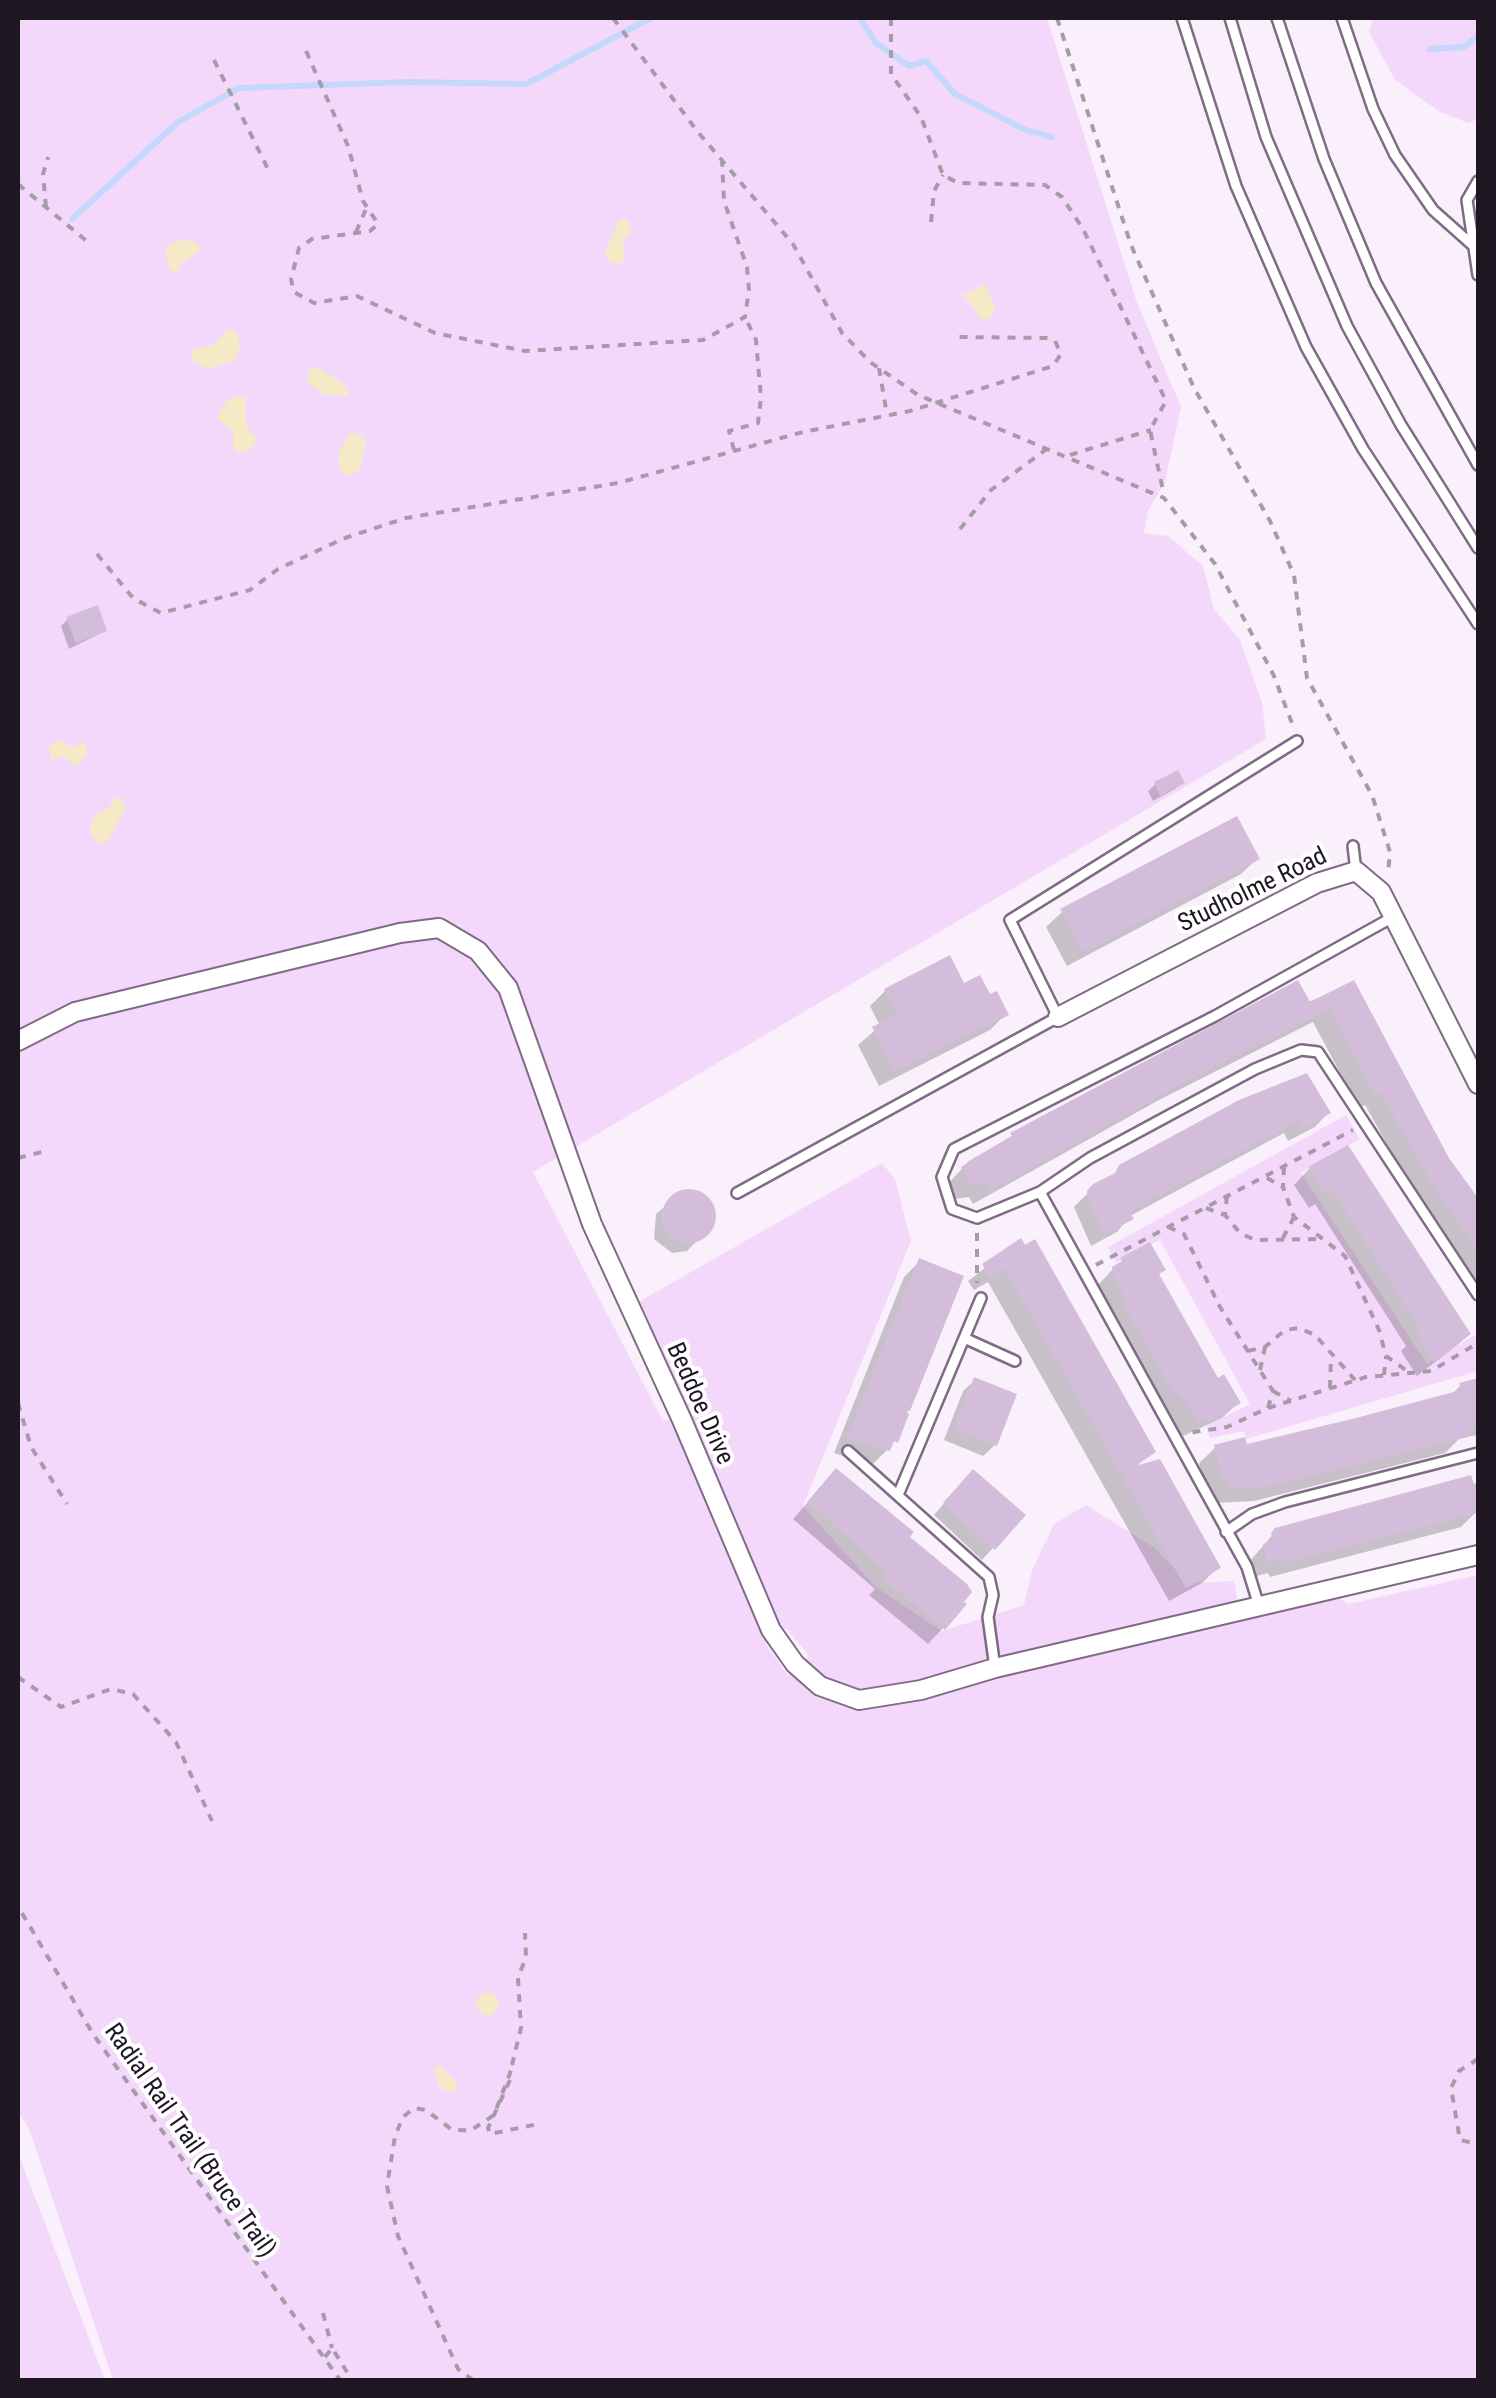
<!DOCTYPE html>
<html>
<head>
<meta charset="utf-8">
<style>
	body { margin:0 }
	#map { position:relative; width:1496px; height:2398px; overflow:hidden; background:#faf0fc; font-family:"Roboto Condensed",sans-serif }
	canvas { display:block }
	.frame { position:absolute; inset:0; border:20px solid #1e1620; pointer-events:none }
</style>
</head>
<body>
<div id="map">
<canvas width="1496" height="2398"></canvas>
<div class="frame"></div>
</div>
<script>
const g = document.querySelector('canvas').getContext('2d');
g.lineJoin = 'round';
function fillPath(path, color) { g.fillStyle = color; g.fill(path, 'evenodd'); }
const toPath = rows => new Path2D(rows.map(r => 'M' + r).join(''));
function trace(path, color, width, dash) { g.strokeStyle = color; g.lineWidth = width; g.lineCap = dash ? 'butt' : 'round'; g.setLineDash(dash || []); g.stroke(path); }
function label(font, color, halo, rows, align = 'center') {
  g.font = font + ' "Roboto Condensed",sans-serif'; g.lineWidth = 8; g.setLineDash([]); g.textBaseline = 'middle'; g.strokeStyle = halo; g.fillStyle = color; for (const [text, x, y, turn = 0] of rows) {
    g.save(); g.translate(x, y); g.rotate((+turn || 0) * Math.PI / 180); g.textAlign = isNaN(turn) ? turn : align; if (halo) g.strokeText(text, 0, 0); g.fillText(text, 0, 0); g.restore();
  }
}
const green = toPath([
	[18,18,1047,18,1136,300,1181,407,1165,482,1148,511,1144,533,1168,536,1203,566,1214,609,1240,640,1262,702,1266,739,533,1172,663,1421,689,1415,640,1301,882,1163,895,1179,911,1241,803,1506,876,1587,942,1631,1024,1605,1032,1570,1054,1524,1086,1505,1155,1548,1188,1583,1234,1581,1241,1619,1340,1598,1348,1604,1478,1575,1478,2380,113,2380,30,2131,18,2111],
	[786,1628,809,1656,788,1676,766,1644],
	[1373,18,1478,18,1478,119,1468,123,1440,112,1395,80,1369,32],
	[1346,1115,1360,1139,1301,1173,1427,1364,1478,1333,1478,1371,1246,1439,1244,1431,1210,1438,1206,1426,1250,1404,1160,1240,1116,1263,1108,1247],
	[18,2153,105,2380,18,2380]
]);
const sand = toPath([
	[619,219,628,220,632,230,623,243,625,260,617,265,607,260,605,253],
	[182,239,198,243,201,250,182,263,176,274,168,268,166,247],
	[985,284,995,308,990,318,982,320,963,295],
	[228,329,238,334,240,351,234,361,208,369,192,361,192,350,213,345],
	[318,367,347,387,348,396,325,395,307,382,308,370],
	[238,396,245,399,246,425,256,439,254,447,241,453,233,447,233,431,217,418,227,400],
	[349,433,360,434,366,443,359,470,349,477,339,470,339,453],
	[59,740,72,747,85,743,88,754,76,766,63,756,52,760,48,747],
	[114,798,121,799,126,808,107,842,100,844,91,835,90,827,96,814,109,808],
	'476 2004a11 11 0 1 1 22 0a11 11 0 1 1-22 0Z',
	[439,2065,455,2081,458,2089,454,2093,440,2088,434,2069]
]);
const shadow = toPath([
	[68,619,105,631,69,649,61,626],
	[1182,782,1175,789,1153,801,1148,791,1156,784],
	[1257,859,1241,874,1067,966,1046,927,1062,912],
	[1353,983,1447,1159,1478,1205,1478,1293,1420,1203,1365,1105,1359,1108,1313,1022,1159,1100,973,1204,969,1197,954,1199,947,1185,969,1161,1056,1110],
	[963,986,989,998,1006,1014,990,1030,879,1086,858,1045,880,1026,870,1006,885,991],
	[1298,1078,1328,1113,1315,1127,1288,1141,1284,1133,1130,1216,1117,1232,1091,1246,1074,1207,1095,1186],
	[1347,1148,1461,1342,1417,1376,1401,1351,1406,1346,1315,1204,1309,1208,1294,1185,1309,1169],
	[682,1192,699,1193,711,1204,711,1227,687,1251,672,1253,654,1239,656,1214],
	[1020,1241,1152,1451,1135,1468,1218,1567,1202,1583,1169,1601,988,1282,974,1290,968,1281],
	[920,1261,908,1410,888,1449,872,1465,834,1453,904,1277],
	[1113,1269,1157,1275,1217,1381,1238,1403,1222,1418,1183,1436,1163,1408,1098,1285],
	[975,1380,995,1445,983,1456,944,1440,963,1391],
	[1478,1381,1478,1435,1460,1438,1445,1453,1254,1501,1214,1503,1211,1491,1207,1492,1199,1463,1215,1448,1245,1448,1450,1396,1461,1385],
	[961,1484,993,1548,982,1560,934,1515],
	[821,1487,906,1537,943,1628,928,1644,869,1595,875,1589,793,1519],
	[1477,1511,1461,1527,1270,1577,1268,1573,1253,1577,1249,1562,1277,1530]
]);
const stream = toPath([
	[860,18,876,43,909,66,926,61,955,94,1026,130,1052,137],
	[1430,49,1464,47,1478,35],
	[72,219,178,122,239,88,408,82,526,84,651,18]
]);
const building = toPath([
	[98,605,107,631,76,643,66,617],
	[1178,770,1185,783,1160,796,1154,782],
	[1237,816,1260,859,1083,952,1060,909],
	[950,955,964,983,980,975,990,994,997,991,1009,1015,895,1072,872,1027,897,1015,884,989],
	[1298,980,1310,1002,1354,980,1449,1158,1478,1198,1478,1250,1434,1187,1380,1092,1375,1095,1329,1008,1177,1086,989,1191,985,1182,970,1184,961,1167,1012,1136,1010,1133],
	[1307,1073,1331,1113,1302,1129,1298,1121,1198,1174,1130,1212,1134,1219,1105,1234,1089,1203,1087,1191,1093,1184,1115,1173,1119,1165,1239,1100],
	[1348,1145,1471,1334,1434,1362,1415,1334,1421,1330,1364,1240,1332,1191,1325,1194,1308,1167],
	'662 1216a27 27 0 1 1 54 0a27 27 0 1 1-54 0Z',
	[1021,1238,1025,1245,1035,1239,1156,1452,1135,1466,1160,1459,1221,1568,1186,1588,1004,1268,990,1277,982,1264],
	[1150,1242,1166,1270,1159,1274,1218,1378,1224,1374,1241,1403,1208,1422,1207,1418,1200,1422,1179,1394,1175,1396,1122,1302,1126,1299,1114,1277,1112,1267,1122,1261,1120,1258],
	[919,1258,964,1276,910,1411,902,1408,909,1414,898,1443,894,1441,890,1451,872,1447,847,1437],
	[974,1377,1017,1394,997,1446,953,1429],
	[1478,1378,1478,1428,1467,1431,1468,1437,1271,1486,1229,1489,1226,1477,1222,1478,1214,1445,1245,1437,1247,1444,1352,1419,1461,1390,1459,1383],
	[836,1468,914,1532,910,1537,967,1584,972,1592,964,1602,967,1604,945,1630,883,1578,888,1572,807,1502],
	[973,1469,1026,1515,995,1550,943,1503],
	[1471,1475,1474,1484,1478,1483,1478,1513,1285,1563,1284,1559,1268,1563,1263,1544,1273,1541,1271,1533,1275,1528]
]);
const path = toPath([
	[613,18,697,131,793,244,842,333,870,362,918,395,1164,498,1215,564,1274,676,1293,726],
	[891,18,891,74,921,117,943,175,958,183,1045,185,1062,197,1083,229,1166,401,1150,430,1164,495],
	[1057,18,1131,245,1194,388,1270,521,1294,575,1307,678,1372,795,1390,852,1388,874],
	[306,51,348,146,363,201,378,224,370,231,312,239,299,248,291,279,294,292,314,303,357,296,435,333,525,351,703,340,745,317,749,290,747,267,724,201,722,160],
	[214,60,268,169],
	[18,184,89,243],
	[46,207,43,174,48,157],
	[931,222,934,191,943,175],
	[356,232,366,209],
	[879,368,887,415],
	[734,450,729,431,758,423,761,398,756,340,745,317],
	[1070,455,1151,430],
	[960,529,991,490,1048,448],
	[97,554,133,598,161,613,250,590,278,569,345,538,406,518,618,483,803,432,910,411,1053,366,1061,354,1055,341,1046,338,959,337],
	[18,1158,42,1152],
	[1284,1167,1283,1187,1294,1217,1345,1256,1379,1330,1386,1356,1410,1373],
	[1267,1178,1283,1187],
	[1227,1196,1225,1215,1240,1233,1255,1240,1321,1239],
	[1206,1208,1225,1215],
	[1168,1227,1184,1234,1220,1307,1273,1391,1268,1408,1227,1427,1188,1433],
	[977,1233,977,1283],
	[1283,1238,1294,1217],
	[1096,1265,1353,1130],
	[1248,1351,1265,1347,1285,1330,1299,1328,1315,1335,1355,1380],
	[1260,1370,1265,1347],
	[1384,1375,1386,1356],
	[1330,1388,1331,1358],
	[1273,1391,1291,1401],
	[18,1403,31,1447,67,1504],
	[1268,1408,1366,1377,1431,1371,1478,1343],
	[18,1677,61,1707,111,1689,133,1694,176,1742,212,1821],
	[22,1913,93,2034,340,2380],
	[1478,2059,1459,2071,1451,2088,1460,2140,1478,2144],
	[512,2065,521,2028,518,1978,526,1957,525,1933],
	[510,2080,488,2128,490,2134,538,2124],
	[323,2313,332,2348],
	[325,2357,332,2348,352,2380],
	[473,2380,458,2369,398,2236,387,2186,395,2136,403,2117,414,2108,426,2110,451,2129,470,2131,494,2115,512,2068],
	[488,2380,490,2380]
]);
const service = toPath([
	[1182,18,1236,186,1306,347,1363,449,1478,624],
	[1230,18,1266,137,1347,326,1401,425,1478,548],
	[1277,18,1324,159,1376,283,1478,465],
	[1342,18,1373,109,1395,155,1433,210,1478,250],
	[1478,181,1467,200,1478,275],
	[1353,846,1356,871],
	[1393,917,1215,1016,954,1149,942,1177,952,1209,977,1218,1040,1192,1090,1158,1255,1069,1301,1050,1318,1052,1478,1295],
	[1040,1192,1247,1567,1259,1606],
	[737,1193,1058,1017,1010,920,1297,741],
	[964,1338,1015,1361],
	[848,1451,989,1577,993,1595,988,1617,995,1668],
	[898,1495,981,1298],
	[1226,1532,1252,1514,1285,1502,1478,1453]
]);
const minor = toPath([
	[1058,1017,1317,883,1356,871,1381,892,1478,1084],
	[18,1041,75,1012,400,933,439,928,478,951,508,988,592,1224,682,1420,771,1630,795,1664,820,1686,859,1700,921,1690,995,1668,1478,1555]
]);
const streetNames = [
	["Studholme Road",1253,891,-26],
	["Beddoe Drive",699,1404,66],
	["Radial Rail Trail (Bruce Trail)",189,2141,55]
];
fillPath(green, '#f4d8fb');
fillPath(sand, '#f4eac5');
fillPath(shadow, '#0003');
trace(stream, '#c4d7fc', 6);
fillPath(building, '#d4bdda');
trace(service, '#806a85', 14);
trace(minor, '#806a85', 22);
trace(path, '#a59ca7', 4, [8, 8]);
trace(service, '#fff', 9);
trace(minor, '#fff', 18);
label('25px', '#1e1620', '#fff', streetNames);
</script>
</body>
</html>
